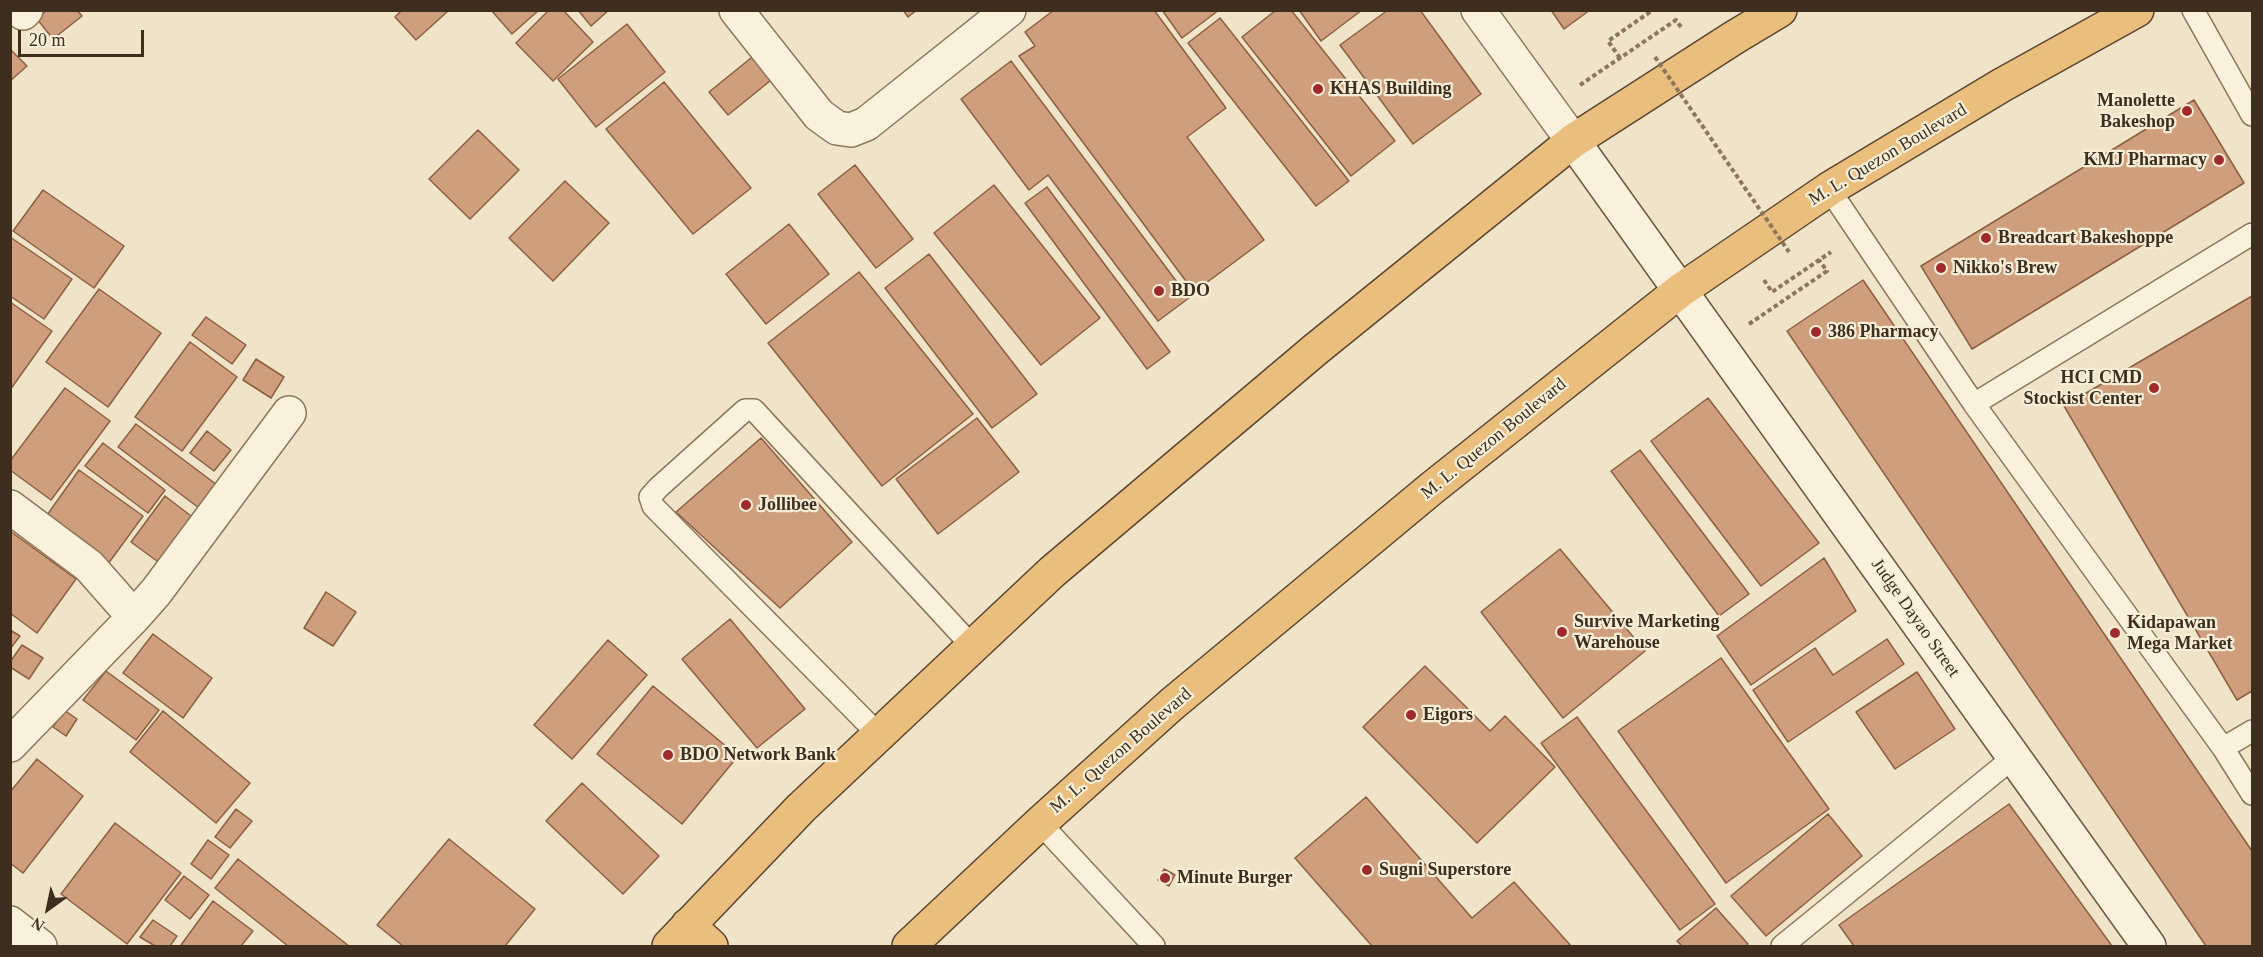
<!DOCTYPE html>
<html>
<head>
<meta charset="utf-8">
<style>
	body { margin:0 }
	#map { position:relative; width:2263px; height:957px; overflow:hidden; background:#f0e4c8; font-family:Georgia,serif }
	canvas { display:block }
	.frame { position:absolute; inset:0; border:12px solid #3d2e20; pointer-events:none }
	.north { position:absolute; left:18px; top:879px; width:60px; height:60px; -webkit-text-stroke:4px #f7eed8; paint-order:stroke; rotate:213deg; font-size:16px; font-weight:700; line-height:24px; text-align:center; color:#3d2e20 }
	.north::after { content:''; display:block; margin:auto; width:21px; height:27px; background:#3d2e20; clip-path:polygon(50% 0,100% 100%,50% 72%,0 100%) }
	.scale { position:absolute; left:18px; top:30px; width:126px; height:27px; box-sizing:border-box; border:3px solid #3d2e20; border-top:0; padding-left:8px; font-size:18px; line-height:21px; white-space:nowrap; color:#3d2e20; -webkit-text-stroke:4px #f7eed8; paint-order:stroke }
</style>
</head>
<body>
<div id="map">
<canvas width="2263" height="957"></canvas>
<div class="frame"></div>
<div class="north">N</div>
<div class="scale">20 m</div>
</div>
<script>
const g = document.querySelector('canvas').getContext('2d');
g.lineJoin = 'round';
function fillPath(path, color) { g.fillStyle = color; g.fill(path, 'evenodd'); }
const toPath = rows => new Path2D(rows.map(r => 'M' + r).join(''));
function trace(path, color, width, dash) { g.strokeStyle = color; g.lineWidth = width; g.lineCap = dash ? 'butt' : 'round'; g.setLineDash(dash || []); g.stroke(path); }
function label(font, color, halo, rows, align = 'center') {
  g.font = font + ' Georgia,serif'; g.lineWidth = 4.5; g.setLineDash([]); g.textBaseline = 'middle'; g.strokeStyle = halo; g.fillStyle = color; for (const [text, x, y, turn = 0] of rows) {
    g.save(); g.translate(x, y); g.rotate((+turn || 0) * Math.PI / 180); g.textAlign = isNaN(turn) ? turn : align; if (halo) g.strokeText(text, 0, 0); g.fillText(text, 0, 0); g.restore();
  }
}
const building = toPath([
	[47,10,77,10,82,16,53,39,37,19,47,10],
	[402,10,448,10,448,11,416,40,395,17,402,10],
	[491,10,539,10,512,34,491,10],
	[549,10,563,10,593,42,553,81,516,43,549,10],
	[578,10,609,10,591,26,578,10],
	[903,10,917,10,908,17,903,10],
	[1054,10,1154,10,1226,108,1187,137,1264,240,1194,292,1019,56,1035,46,1025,32,1054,10],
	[1162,10,1219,10,1182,38,1162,10],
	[1276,10,1291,10,1395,141,1351,176,1242,37,1276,10],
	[1299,10,1362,10,1321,41,1299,10],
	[1388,10,1420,10,1481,94,1413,144,1340,45,1388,10],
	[1551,10,1590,10,1564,29,1551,10],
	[1220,18,1349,181,1316,206,1188,43,1220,18],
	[627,24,665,72,596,127,558,79,627,24],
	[10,49,27,66,10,81,10,49],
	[762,49,781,72,728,115,709,92,762,49],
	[1011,61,1189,298,1158,321,1048,175,1029,190,961,99,1011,61],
	[664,82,751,188,693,234,606,129,664,82],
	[2194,100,2244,183,1972,349,1921,266,2194,100],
	[478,130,519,170,470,219,429,179,478,130],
	[855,165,913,239,876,268,818,194,855,165],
	[565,181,609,223,553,281,509,238,565,181],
	[994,185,1100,318,1041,365,934,233,994,185],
	[1047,187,1170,352,1147,369,1025,203,1047,187],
	[43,190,124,246,94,288,13,231,43,190],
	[789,224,829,274,766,324,726,274,789,224],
	[10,237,72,279,44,319,10,296,10,237],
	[929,254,1037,394,992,428,885,288,929,254],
	[859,272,973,414,882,486,768,343,859,272],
	[1863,280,2252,851,2252,946,2206,946,1787,331,1863,280],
	[99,289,161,333,108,407,46,362,99,289],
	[2252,296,2252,691,2237,700,2064,406,2252,296],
	[10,302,52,331,10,390,10,302],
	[206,317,246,345,232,364,192,335,206,317],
	[190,342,237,377,182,451,135,417,190,342],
	[256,359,284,377,271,398,243,380,256,359],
	[65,388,110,421,51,500,10,470,10,461,65,388],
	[1708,398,1819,543,1761,586,1651,441,1708,398],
	[977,418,1019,472,938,534,896,479,977,418],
	[136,424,221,488,203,511,118,447,136,424],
	[207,431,231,450,214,471,190,453,207,431],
	[761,438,852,542,780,608,676,512,761,438],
	[103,443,165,490,148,513,85,466,103,443],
	[1640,450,1749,594,1719,616,1611,471,1640,450],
	[79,470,143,516,108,564,45,518,79,470],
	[165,496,195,519,161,564,131,542,165,496],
	[10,531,76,579,37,633,10,613,10,531],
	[1560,549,1645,651,1563,718,1481,612,1560,549],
	[1824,558,1856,611,1751,685,1717,636,1824,558],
	[326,592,356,612,333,646,304,628,326,592],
	[730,619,805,709,757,748,682,659,730,619],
	[10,630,20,636,10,649,10,630],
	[153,634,212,678,183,718,123,673,153,634],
	[1887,639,1904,664,1788,742,1753,690,1815,648,1833,675,1887,639],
	[608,640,647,675,572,759,534,725,608,640],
	[22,645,43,658,29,679,10,667,10,662,22,645],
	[1721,658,1829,809,1726,883,1618,731,1721,658],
	[1425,666,1490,731,1505,716,1555,767,1477,843,1363,727,1425,666],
	[106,671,159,710,136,740,83,700,106,671],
	[1917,672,1955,729,1895,769,1856,712,1917,672],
	[653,686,738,756,682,824,597,754,653,686],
	[64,710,77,719,66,736,53,727,64,710],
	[163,711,250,783,216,823,130,752,163,711],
	[1577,717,1715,904,1680,930,1541,743,1577,717],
	[37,759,83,796,23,873,10,863,10,792,37,759],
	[582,783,659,856,623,894,546,821,582,783],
	[1366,797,1472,918,1514,882,1571,946,1372,946,1295,858,1366,797],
	[2009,804,2112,946,1854,946,1839,925,2009,804],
	[236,809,252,821,230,848,215,837,236,809],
	[1828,814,1862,856,1766,936,1731,896,1828,814],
	[115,823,181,873,127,944,61,894,115,823],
	[449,839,535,909,505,946,403,946,377,925,449,839],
	[208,840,229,855,211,879,191,864,208,840],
	[238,859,349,946,288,946,215,888,238,859],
	[1164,869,1175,875,1169,886,1158,880,1164,869],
	[184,876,209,895,190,919,165,900,184,876],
	[213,901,253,931,241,946,183,946,181,945,213,901],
	[1716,908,1748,944,1746,946,1682,946,1677,941,1716,908],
	[153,920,177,936,170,946,155,946,140,937,153,920]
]);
const path = toPath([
	[1620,58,1608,41,1653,10],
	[1580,85,1676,20,1681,27],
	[1764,280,1772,292,1831,252],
	[1749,324,1827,271,1819,260]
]);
const service = toPath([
	[2193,10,2252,115],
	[1829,189,1974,404],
	[2252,234,1974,404,2223,748,2252,794],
	[880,736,653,506,650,497,658,488,745,410,754,410,972,646],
	[2223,748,2252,731],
	[1040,823,1154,946],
	[1782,946,2014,757]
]);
const minor = toPath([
	[736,10,819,115,837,128,851,130,866,124,1009,10],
	[23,13,26,10],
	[10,507,89,566,134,617,10,745],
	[134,617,156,592,289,413],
	[10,923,40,946]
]);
const tertiary = toPath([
	[1478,10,1573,141]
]);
const secondary = toPath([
	[1573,141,2149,946]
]);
const trunk = toPath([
	[688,925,711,946],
	[669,946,801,808,1052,572,1316,349,1573,141,1735,37,1780,10],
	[909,946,1040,823,1172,704,1432,488,1681,290,1829,189,2002,85,2137,10]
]);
const pathBridge = toPath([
	[1655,57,1789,252]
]);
const markers = [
	[1318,89,6,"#9e2a2b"],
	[2187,111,6,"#9e2a2b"],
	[2219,160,6,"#9e2a2b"],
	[1986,238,6,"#9e2a2b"],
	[1941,268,6,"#9e2a2b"],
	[1159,291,6,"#9e2a2b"],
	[1816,332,6,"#9e2a2b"],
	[2154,388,6,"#9e2a2b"],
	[746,505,6,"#9e2a2b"],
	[1562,632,6,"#9e2a2b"],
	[2115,633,6,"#9e2a2b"],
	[1411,715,6,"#9e2a2b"],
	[668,755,6,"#9e2a2b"],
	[1367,870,6,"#9e2a2b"],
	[1165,878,6,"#9e2a2b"]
];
const poiNames = [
	["KHAS Building",1330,89],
	["Manolette",2175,101,"right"],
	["Bakeshop",2175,122,"right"],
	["KMJ Pharmacy",2207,160,"right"],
	["Breadcart Bakeshoppe",1998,238],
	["Nikko's Brew",1953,268],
	["BDO",1171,291],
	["386 Pharmacy",1828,332],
	["HCI CMD",2142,378,"right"],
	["Stockist Center",2142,399,"right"],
	["Jollibee",758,505],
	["Survive Marketing",1574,622],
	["Warehouse",1574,643],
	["Kidapawan",2127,623],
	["Mega Market",2127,644],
	["Eigors",1423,715],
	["BDO Network Bank",680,755],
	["Sugni Superstore",1379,870],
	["Minute Burger",1177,878]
];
const streetNames = [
	["M. L. Quezon Boulevard",1888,155,-31],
	["M. L. Quezon Boulevard",1494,439,-39],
	["Judge Dayao Street",1915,618,55],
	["M. L. Quezon Boulevard",1121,751,-41]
];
fillPath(building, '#cf9f7d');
trace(building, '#8d5f41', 1.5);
trace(service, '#8d765c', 24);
trace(minor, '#8d765c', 36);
trace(tertiary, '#8d765c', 36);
trace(secondary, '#6f573f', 36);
trace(trunk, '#5b4430', 36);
trace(path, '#8d765c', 4, [4.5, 3]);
trace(service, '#faf1dc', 21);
trace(minor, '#faf1dc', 33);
trace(tertiary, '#faf1dc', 33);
trace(secondary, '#faf1dc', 33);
trace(trunk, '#eabe7c', 33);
trace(pathBridge, '#8d765c', 4, [4.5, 3]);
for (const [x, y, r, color] of markers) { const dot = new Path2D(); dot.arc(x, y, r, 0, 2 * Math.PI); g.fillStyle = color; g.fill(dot); trace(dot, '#f7eed8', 2); }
label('bold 18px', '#3d2e20', '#f7eed8', poiNames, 'left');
label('18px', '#3d2e20', '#f7eed8', streetNames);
</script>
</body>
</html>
